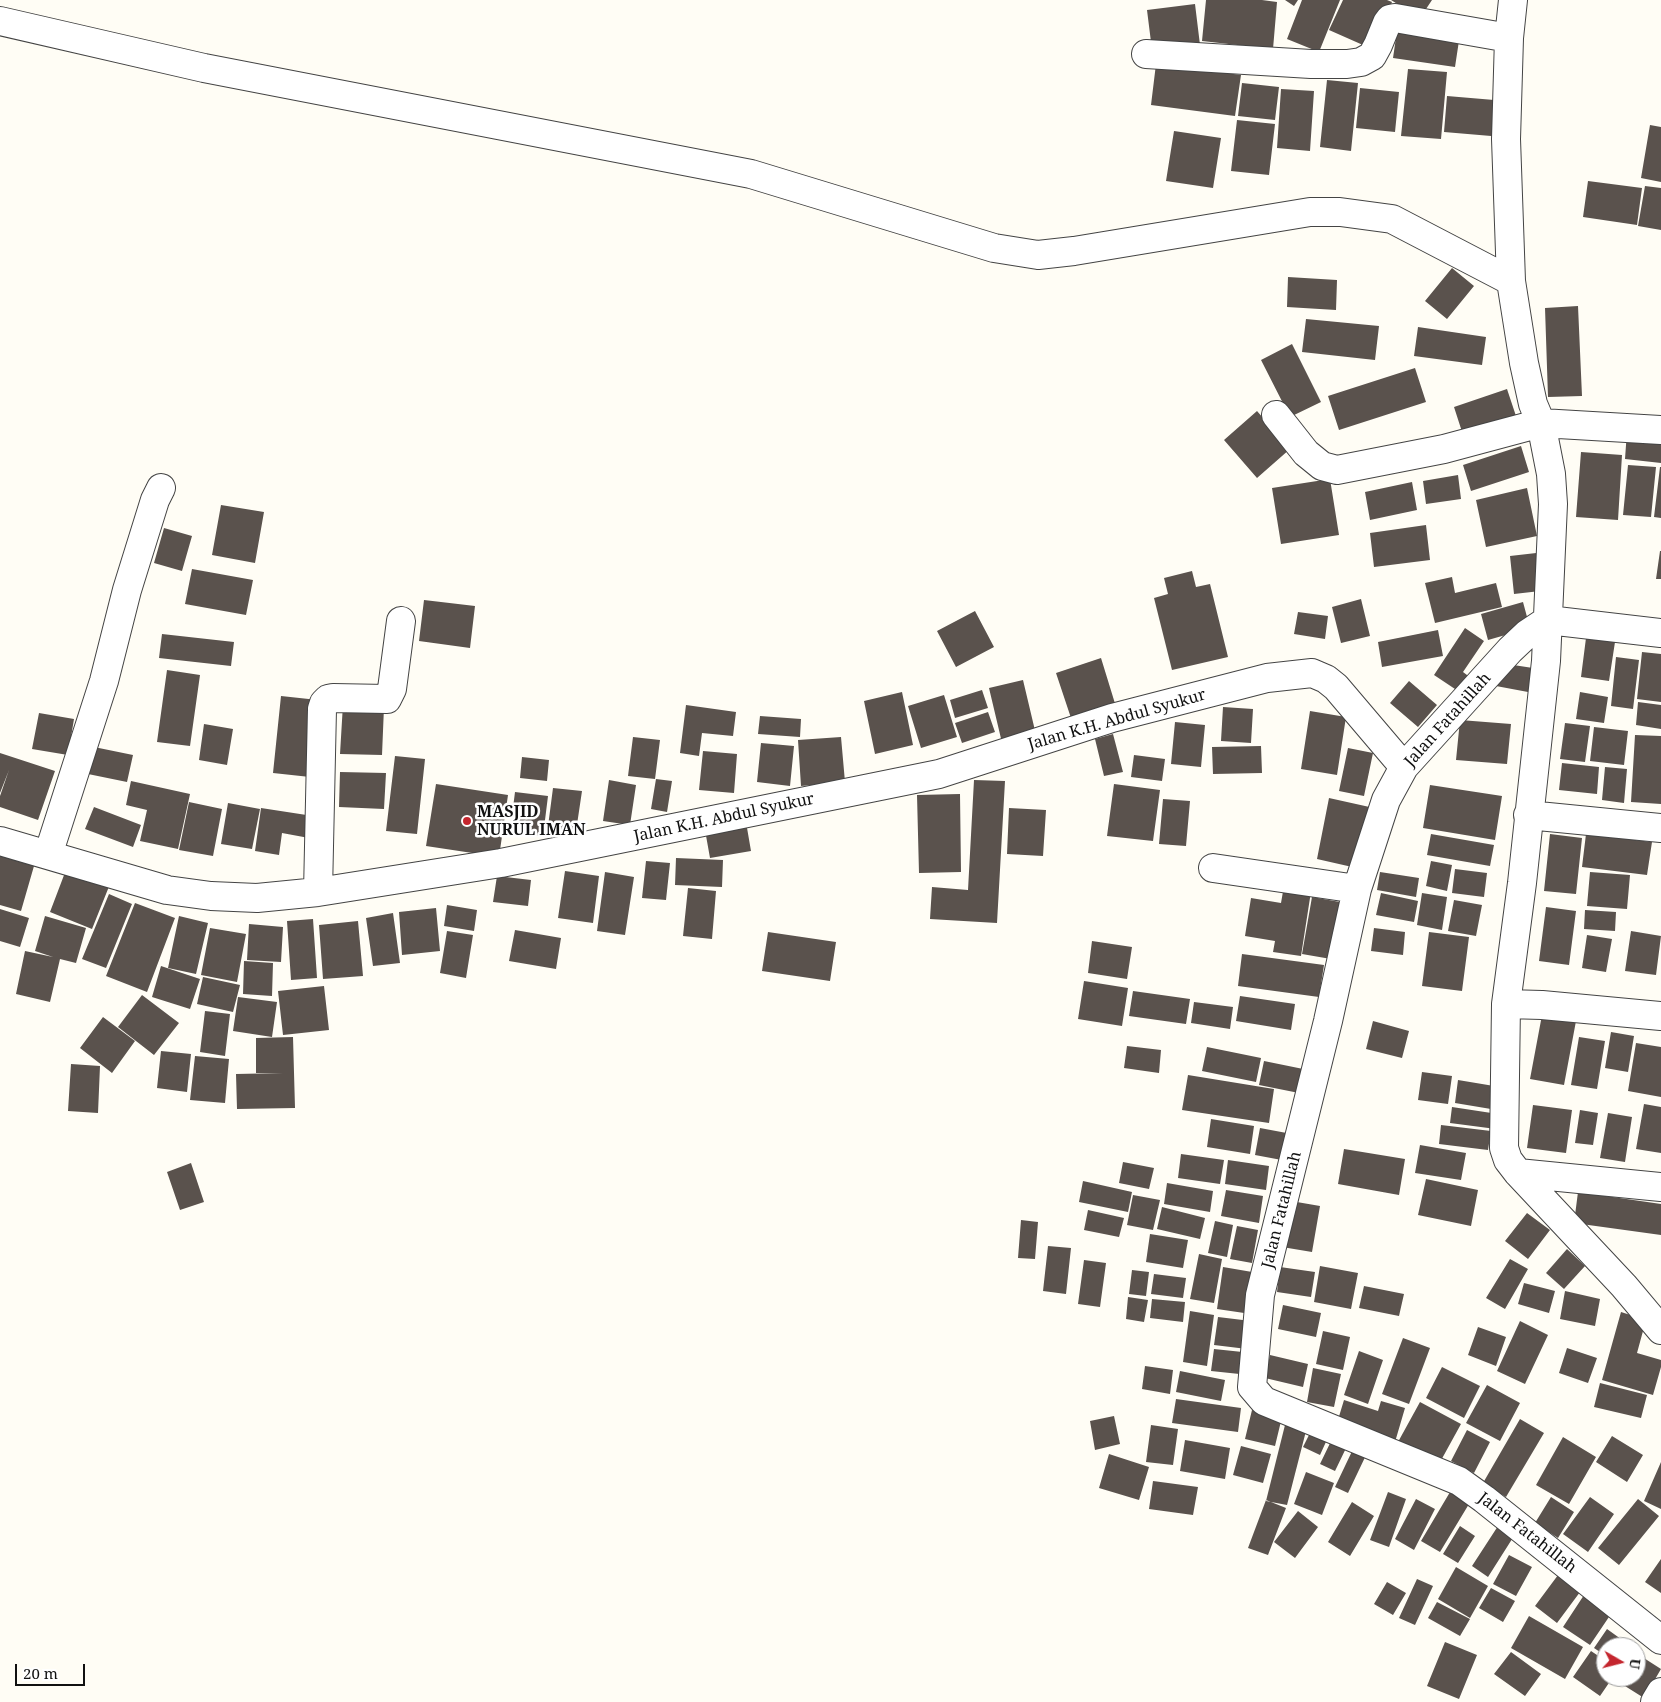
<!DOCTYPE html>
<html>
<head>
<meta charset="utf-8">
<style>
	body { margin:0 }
	#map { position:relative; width:1661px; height:1702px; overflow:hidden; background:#fffdf5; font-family:"Noto Serif",serif }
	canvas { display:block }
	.north { position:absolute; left:1596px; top:1637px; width:50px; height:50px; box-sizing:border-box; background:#fff; border:1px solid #a0a0a0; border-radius:50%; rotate:98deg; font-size:14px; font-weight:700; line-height:20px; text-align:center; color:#111 }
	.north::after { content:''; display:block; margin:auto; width:18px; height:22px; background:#c4262e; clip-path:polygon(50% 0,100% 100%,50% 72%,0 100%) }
	.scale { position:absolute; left:15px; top:1664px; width:70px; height:22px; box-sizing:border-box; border:2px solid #111; border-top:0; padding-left:6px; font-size:15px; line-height:18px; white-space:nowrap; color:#111; -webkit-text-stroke:4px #fff; paint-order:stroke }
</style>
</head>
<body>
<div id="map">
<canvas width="1661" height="1702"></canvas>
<div class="north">U</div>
<div class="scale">20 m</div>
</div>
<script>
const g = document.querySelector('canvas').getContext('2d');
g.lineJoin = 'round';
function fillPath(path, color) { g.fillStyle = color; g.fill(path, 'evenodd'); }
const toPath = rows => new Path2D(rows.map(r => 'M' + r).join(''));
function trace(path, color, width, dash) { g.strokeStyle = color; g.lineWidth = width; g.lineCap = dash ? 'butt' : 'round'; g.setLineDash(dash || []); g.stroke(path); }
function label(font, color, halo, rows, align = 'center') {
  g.font = font + ' "Noto Serif",serif'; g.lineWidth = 5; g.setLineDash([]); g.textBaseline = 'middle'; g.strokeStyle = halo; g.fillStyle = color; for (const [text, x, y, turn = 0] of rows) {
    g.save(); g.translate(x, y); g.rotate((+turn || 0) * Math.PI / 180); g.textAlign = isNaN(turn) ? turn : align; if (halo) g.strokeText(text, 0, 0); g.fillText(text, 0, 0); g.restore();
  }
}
const building = toPath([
	[1206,0,1262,0,1277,2,1273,49,1202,41],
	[1285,0,1298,0,1294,6],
	[1302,0,1340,0,1319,52,1287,39],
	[1343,0,1387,0,1392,2,1372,49,1329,30],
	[1391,0,1432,0,1420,18],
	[1195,4,1200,45,1152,50,1147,10],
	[1398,24,1460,34,1455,67,1393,58],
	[1156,64,1241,75,1235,116,1151,105],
	[1408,69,1447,72,1441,139,1401,136],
	[1327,80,1358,83,1351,151,1320,147],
	[1242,83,1279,87,1275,120,1238,116],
	[1360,88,1399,92,1395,132,1356,128],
	[1281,89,1314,91,1310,151,1277,148],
	[1447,96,1506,101,1503,137,1444,132],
	[1237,120,1275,124,1269,175,1231,171],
	[1650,125,1661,127,1661,182,1641,178],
	[1174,131,1221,138,1213,188,1166,181],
	[1588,181,1642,188,1637,225,1583,217],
	[1645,186,1661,188,1661,230,1638,226],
	[1452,268,1474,286,1447,319,1425,301],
	[1288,277,1337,280,1336,310,1287,307],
	[1578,306,1582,396,1548,397,1545,308],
	[1306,319,1379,326,1375,360,1302,352],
	[1418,327,1486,337,1482,365,1414,356],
	[1292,344,1321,402,1290,417,1261,360],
	[1415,368,1426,402,1339,430,1328,396],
	[1507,389,1517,419,1464,438,1454,407],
	[1257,411,1290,449,1257,478,1224,440],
	[1627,431,1661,434,1661,463,1625,459],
	[1521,446,1529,472,1471,491,1463,465],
	[1581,452,1622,455,1618,520,1576,517],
	[1628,465,1656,467,1651,517,1623,515],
	[1660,467,1661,467,1661,518,1654,517],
	[1458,475,1461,499,1426,504,1423,481],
	[1330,479,1339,535,1281,544,1272,488],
	[1412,482,1417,510,1370,520,1365,492],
	[1527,488,1537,536,1486,547,1476,500],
	[221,505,264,512,255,563,212,555],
	[1426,525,1430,560,1374,567,1370,533],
	[164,528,192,536,182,571,154,563],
	[1660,551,1661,551,1661,579,1656,579],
	[1545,552,1549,590,1514,594,1510,556],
	[192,569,253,580,246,615,185,604],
	[1192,571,1196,587,1210,584,1228,657,1172,670,1154,598,1168,594,1164,578],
	[1452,577,1455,593,1496,583,1502,607,1435,623,1425,583],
	[1361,599,1370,636,1341,643,1332,607],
	[424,600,475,606,470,648,419,641],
	[1523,602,1530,628,1488,640,1481,614],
	[975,611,994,647,956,667,937,631],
	[1298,612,1328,616,1325,639,1294,634],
	[1465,628,1484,641,1463,672,1471,678,1461,693,1434,675],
	[1438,630,1443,656,1382,667,1378,642],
	[162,634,234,642,231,666,159,658],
	[1586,638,1615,642,1609,681,1581,677],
	[1642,652,1661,654,1661,702,1637,699],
	[1616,657,1639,660,1633,709,1611,706],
	[1101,658,1117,710,1073,724,1056,673],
	[1500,663,1533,668,1528,692,1496,686],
	[167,670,200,675,190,746,157,742],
	[1023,680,1037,739,1003,747,989,688],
	[1409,681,1437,705,1418,727,1390,703],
	[982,690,988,708,955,718,950,700],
	[902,692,913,745,875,754,864,701],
	[1580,692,1608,697,1604,723,1576,719],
	[944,695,957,737,921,748,908,706],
	[281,696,318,700,310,777,273,773],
	[1638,702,1661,705,1661,729,1636,725],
	[343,704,384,707,382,755,340,754],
	[686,705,736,712,733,736,702,733,699,756,680,753],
	[1223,707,1253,709,1251,743,1221,741],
	[1310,711,1346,717,1337,775,1301,769],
	[988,712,995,732,962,743,955,723],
	[39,713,74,719,68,755,32,749],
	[760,716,801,719,800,737,758,734],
	[1460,720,1511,724,1507,764,1456,760],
	[1175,722,1205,725,1201,767,1171,764],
	[1565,723,1590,726,1585,762,1560,759],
	[204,724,233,729,227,765,199,760],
	[1594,727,1628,731,1624,765,1590,761],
	[1113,734,1123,772,1104,776,1095,739],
	[1635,735,1661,736,1661,804,1631,802],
	[633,737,660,740,655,779,628,776],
	[841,737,845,782,801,786,798,740],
	[761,743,794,746,790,786,757,782],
	[1261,746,1262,773,1213,774,1212,747],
	[94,747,133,755,127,782,88,774],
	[1348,748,1373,753,1364,796,1339,791],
	[703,751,737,754,734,793,699,790],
	[0,753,55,771,38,820,0,807,0,796,9,770,0,793],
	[1134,755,1165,759,1162,781,1131,777],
	[395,756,425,759,417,834,386,831],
	[522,757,549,760,547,781,520,778],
	[1562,763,1599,767,1597,794,1559,790],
	[1605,767,1627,769,1624,803,1602,800],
	[340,772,386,773,384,809,339,807],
	[656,779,672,781,667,812,651,809],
	[609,780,636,785,630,825,603,821],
	[974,780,1005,781,997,923,930,919,932,887,968,890],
	[131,781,190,794,178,849,140,841,147,810,126,805],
	[436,784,508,795,499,857,426,846],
	[1114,784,1160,790,1153,841,1107,836],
	[1430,785,1502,796,1495,840,1423,828],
	[553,788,582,791,575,838,547,834],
	[515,792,548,796,543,836,510,832],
	[960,794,961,872,919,873,917,795],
	[1329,798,1374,808,1361,869,1317,859],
	[1163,799,1190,801,1186,846,1159,844],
	[189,802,222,809,213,856,179,850],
	[228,803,260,809,252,849,221,844],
	[94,807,141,825,133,847,85,829],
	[261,808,313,816,309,838,282,833,279,855,255,851],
	[1009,808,1046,810,1043,856,1007,854],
	[746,822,751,851,710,858,705,830],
	[1431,834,1494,845,1490,866,1427,855],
	[1550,834,1582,838,1576,894,1544,891],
	[1586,834,1652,842,1647,875,1582,867],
	[0,856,34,866,21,911,0,905],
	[676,858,723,860,722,887,675,885],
	[646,861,670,863,666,900,642,898],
	[1431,861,1452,865,1447,891,1426,886],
	[69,862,112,879,92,929,50,912],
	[1455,869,1487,873,1484,897,1452,893],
	[565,871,599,876,593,923,558,918],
	[605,872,634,877,625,935,597,931],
	[1380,872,1419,878,1416,897,1377,890],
	[1590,872,1630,875,1627,909,1587,906],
	[497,876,531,880,528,906,493,902],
	[1285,880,1312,885,1301,956,1273,952,1275,941,1245,936,1251,898,1281,903],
	[688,888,716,891,712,939,683,936],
	[1381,893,1418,901,1414,922,1376,915],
	[1422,893,1447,897,1442,930,1417,925],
	[109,894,132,904,106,968,82,959],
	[1312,897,1340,902,1331,959,1302,954],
	[1454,900,1482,905,1476,936,1448,931],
	[135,903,175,918,147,992,106,976],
	[447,905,477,910,474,931,444,926],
	[1546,907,1576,911,1569,965,1539,961],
	[436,908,440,951,402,955,399,912],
	[0,909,29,918,20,947,0,941],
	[1585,910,1616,912,1615,931,1584,929],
	[393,913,400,963,373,966,366,918],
	[45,916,86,928,76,963,60,959,50,1002,16,994,25,951,53,957,35,951],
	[179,916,208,923,196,974,168,968],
	[313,919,317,978,291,980,287,921],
	[358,921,363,976,323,979,319,925],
	[249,924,283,927,281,962,247,960],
	[210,928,246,934,237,982,201,975],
	[1374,928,1405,932,1403,955,1371,951],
	[515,930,561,938,556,969,509,961],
	[447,931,473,935,466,978,440,973],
	[1631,931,1661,936,1656,975,1625,971],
	[768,932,836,942,830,981,762,971],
	[1429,932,1469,937,1462,991,1422,986],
	[1587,935,1612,939,1606,972,1582,968],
	[1092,941,1132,947,1127,979,1088,973],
	[1242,954,1324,965,1319,997,1238,986],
	[244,961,273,963,272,996,243,994],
	[161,966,200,979,190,1009,152,997],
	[203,977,240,985,233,1012,197,1004],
	[1084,981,1128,988,1122,1026,1078,1019],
	[324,986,329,1030,283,1035,278,991],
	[1133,991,1190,999,1186,1024,1129,1016],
	[142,995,179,1023,154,1055,118,1027],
	[1240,996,1295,1004,1291,1030,1236,1021],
	[238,997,277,1002,272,1037,233,1031],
	[1194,1002,1233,1007,1230,1029,1191,1023],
	[205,1011,230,1014,225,1056,200,1052],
	[1542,1015,1576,1021,1564,1085,1530,1079],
	[103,1017,135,1041,112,1073,80,1048],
	[1373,1021,1409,1031,1402,1058,1366,1049],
	[1611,1032,1634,1036,1628,1072,1605,1068],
	[293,1037,295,1108,237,1109,236,1074,283,1073,256,1073,256,1038],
	[1579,1037,1605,1041,1597,1089,1571,1085],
	[1636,1043,1661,1047,1661,1097,1628,1091],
	[1127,1046,1161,1050,1159,1073,1124,1068],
	[1207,1047,1261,1058,1256,1082,1202,1071],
	[161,1051,191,1054,187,1092,157,1088],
	[195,1056,229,1059,225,1103,190,1100],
	[1264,1061,1313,1071,1309,1095,1259,1085],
	[71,1064,100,1066,98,1113,68,1111],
	[1422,1072,1452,1076,1448,1104,1418,1100],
	[1188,1075,1274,1089,1269,1123,1182,1110],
	[1458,1080,1494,1086,1491,1109,1455,1103],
	[1644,1104,1661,1107,1661,1153,1636,1149],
	[1533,1105,1572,1110,1566,1153,1527,1148],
	[1452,1107,1498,1114,1496,1129,1450,1123],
	[1580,1110,1598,1113,1593,1145,1575,1143],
	[1608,1113,1632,1117,1625,1162,1600,1158],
	[1211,1119,1254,1126,1250,1154,1207,1147],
	[1441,1125,1491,1131,1488,1150,1439,1144],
	[1260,1128,1292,1134,1287,1161,1255,1155],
	[1420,1145,1466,1153,1461,1180,1415,1173],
	[1344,1149,1405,1159,1399,1195,1338,1184],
	[1181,1154,1224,1160,1220,1184,1178,1178],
	[1228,1160,1269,1166,1266,1190,1225,1184],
	[1123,1162,1154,1168,1149,1189,1119,1183],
	[191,1163,204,1202,180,1210,167,1172],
	[1426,1179,1478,1190,1471,1226,1418,1215],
	[1083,1181,1132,1192,1128,1212,1079,1202],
	[1167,1183,1213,1191,1210,1212,1164,1204],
	[1226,1190,1263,1196,1259,1223,1221,1216],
	[1578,1192,1661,1204,1661,1235,1574,1223],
	[1133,1195,1160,1200,1153,1230,1127,1225],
	[1291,1201,1320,1206,1312,1252,1282,1247],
	[1162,1207,1205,1218,1200,1239,1157,1229],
	[1088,1210,1124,1218,1119,1237,1084,1230],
	[1527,1213,1550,1230,1528,1259,1505,1241],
	[1021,1220,1038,1222,1035,1259,1018,1258],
	[1215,1221,1233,1225,1227,1257,1208,1253],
	[1237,1226,1258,1230,1252,1263,1230,1259],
	[1150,1234,1188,1240,1183,1268,1146,1262],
	[1048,1246,1071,1248,1066,1294,1043,1291],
	[1567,1249,1585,1266,1564,1289,1546,1273],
	[1199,1254,1222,1259,1214,1303,1190,1299],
	[1510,1259,1528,1269,1505,1309,1486,1298],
	[1084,1260,1106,1263,1100,1307,1078,1304],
	[1320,1266,1358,1273,1351,1309,1314,1302],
	[1223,1267,1258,1273,1251,1314,1217,1309],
	[1280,1267,1315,1272,1311,1297,1277,1292],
	[1132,1270,1149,1272,1146,1296,1129,1294],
	[1154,1274,1186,1278,1183,1298,1151,1294],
	[1524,1283,1555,1291,1549,1313,1518,1304],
	[1364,1286,1404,1294,1399,1316,1359,1308],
	[1565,1291,1600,1299,1595,1326,1560,1319],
	[1128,1297,1148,1300,1144,1322,1126,1319],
	[1152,1299,1185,1302,1183,1322,1150,1318],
	[1283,1305,1321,1313,1316,1337,1278,1329],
	[1190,1311,1214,1315,1207,1366,1183,1362],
	[1621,1312,1646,1320,1637,1353,1661,1360,1661,1367,1653,1395,1602,1380],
	[1218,1317,1251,1321,1247,1349,1214,1345],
	[1520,1321,1548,1335,1525,1384,1497,1371],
	[1478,1327,1506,1337,1496,1366,1468,1355],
	[1323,1331,1350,1337,1343,1370,1316,1364],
	[1403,1338,1430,1348,1409,1404,1382,1394],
	[1567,1348,1597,1358,1588,1383,1559,1373],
	[1214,1349,1252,1353,1249,1375,1211,1371],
	[1359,1351,1383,1360,1368,1404,1344,1395],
	[1270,1355,1308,1364,1303,1387,1265,1378],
	[1145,1366,1173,1370,1170,1394,1142,1389],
	[1442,1367,1480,1386,1464,1418,1426,1398],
	[1313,1368,1341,1374,1334,1407,1307,1402],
	[1180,1371,1225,1380,1221,1401,1176,1392],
	[1600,1383,1647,1395,1641,1418,1594,1407],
	[1487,1385,1520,1403,1500,1441,1466,1423],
	[1176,1399,1241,1408,1238,1432,1172,1423],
	[1344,1400,1378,1411,1381,1401,1405,1408,1395,1442,1337,1423],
	[1420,1402,1461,1424,1439,1464,1398,1442],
	[1252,1410,1282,1417,1275,1446,1245,1439],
	[1114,1416,1120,1444,1095,1450,1090,1421],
	[1520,1419,1544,1433,1506,1497,1483,1483],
	[1151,1425,1178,1429,1173,1465,1146,1462],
	[1285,1425,1306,1431,1287,1505,1266,1501],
	[1314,1425,1330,1433,1320,1455,1303,1447],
	[1467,1430,1490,1442,1474,1473,1451,1461],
	[1612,1436,1643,1455,1627,1482,1596,1462],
	[1333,1437,1348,1444,1335,1471,1320,1464],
	[1563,1437,1596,1457,1569,1504,1536,1485],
	[1185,1440,1230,1448,1225,1479,1180,1471],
	[1355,1445,1368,1451,1348,1493,1335,1487],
	[1241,1446,1271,1454,1263,1483,1233,1475],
	[1109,1454,1149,1467,1139,1500,1099,1488],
	[1661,1462,1661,1509,1644,1501],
	[1306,1472,1334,1483,1322,1515,1294,1504],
	[1153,1481,1198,1487,1193,1515,1149,1509],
	[1453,1487,1472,1499,1440,1552,1421,1541],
	[1388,1492,1406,1499,1389,1547,1370,1540],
	[1551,1497,1574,1512,1558,1538,1535,1523],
	[1590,1497,1614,1514,1588,1552,1563,1534],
	[1416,1499,1435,1509,1414,1550,1395,1539],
	[1638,1499,1659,1516,1619,1565,1598,1548],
	[1266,1500,1286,1508,1268,1555,1248,1548],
	[1352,1502,1374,1516,1350,1556,1328,1542],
	[1298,1511,1318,1527,1295,1558,1274,1542],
	[1460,1526,1475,1536,1458,1563,1443,1554],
	[1498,1526,1514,1536,1488,1577,1472,1566],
	[1509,1555,1532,1567,1516,1596,1493,1584],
	[1661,1559,1661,1593,1645,1582],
	[1456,1567,1488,1586,1470,1618,1438,1599],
	[1561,1571,1583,1588,1557,1623,1535,1606],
	[1417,1579,1433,1586,1415,1625,1399,1618],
	[1387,1582,1406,1593,1393,1615,1374,1604],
	[1491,1588,1515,1601,1503,1622,1479,1608],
	[1586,1592,1613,1611,1590,1645,1563,1627],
	[1437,1602,1470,1619,1460,1636,1428,1618],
	[1529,1616,1583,1647,1565,1679,1511,1648],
	[1607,1629,1632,1647,1606,1647,1606,1656,1594,1648],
	[1445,1642,1477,1655,1459,1699,1427,1686],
	[1591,1651,1606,1661,1606,1677,1613,1677,1600,1696,1573,1677],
	[1511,1652,1541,1674,1525,1696,1494,1674],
	[1636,1653,1661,1669,1644,1698,1617,1681,1619,1677,1636,1677]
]);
const minor = toPath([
	[1513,0,1509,38,1506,139,1511,281,1524,363,1533,404,1541,423,1551,474,1553,504,1546,661,1522,883,1506,1004,1504,1148,1508,1160,1518,1173,1624,1286,1661,1330],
	[0,21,204,68,751,174,994,248,1038,255,1074,251,1310,212,1340,212,1392,219,1511,281],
	[1146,54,1311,64,1347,64,1361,62,1372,56,1378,45,1387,23,1390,19,1395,18,1509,38],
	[1276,415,1306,453,1322,466,1337,470,1444,449,1541,423,1661,430],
	[1661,633,1548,620,1527,634,1510,650,1404,767,1386,800,1357,889,1328,1021,1260,1295,1252,1387,1264,1401,1459,1481,1484,1499,1661,1640],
	[1528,815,1661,828],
	[0,841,167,890,211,896,257,898,318,892,501,863,939,774,1112,718,1267,678,1312,673,1326,679,1336,687,1404,767],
	[48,855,104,681,127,590,155,500,161,488],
	[1213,868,1357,889],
	[318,892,322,709,324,703,328,699,333,698,387,699,392,689,401,621],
	[1506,1004,1542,1005,1661,1016],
	[1518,1173,1661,1187],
	[1655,1702,1661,1692]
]);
const markers = [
	[467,821,5,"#c4262e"]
];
const streetNames = [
	["Jalan K.H. Abdul Syukur",1117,720,-16],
	["Jalan Fatahillah",1448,720,-48],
	["Jalan K.H. Abdul Syukur",724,818,-12],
	["Jalan Fatahillah",1282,1210,-76],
	["Jalan Fatahillah",1527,1533,38]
];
const poiNames = [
	["MASJID",477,812],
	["NURUL IMAN",477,830]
];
fillPath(building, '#5a524d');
trace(minor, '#444', 30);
trace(minor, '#fff', 28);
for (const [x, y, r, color] of markers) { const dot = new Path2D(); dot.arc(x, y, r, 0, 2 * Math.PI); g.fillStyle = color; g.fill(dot); trace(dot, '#fff', 2); }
label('16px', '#111', '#fff', streetNames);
label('bold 16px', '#111', '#fff', poiNames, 'left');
</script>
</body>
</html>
